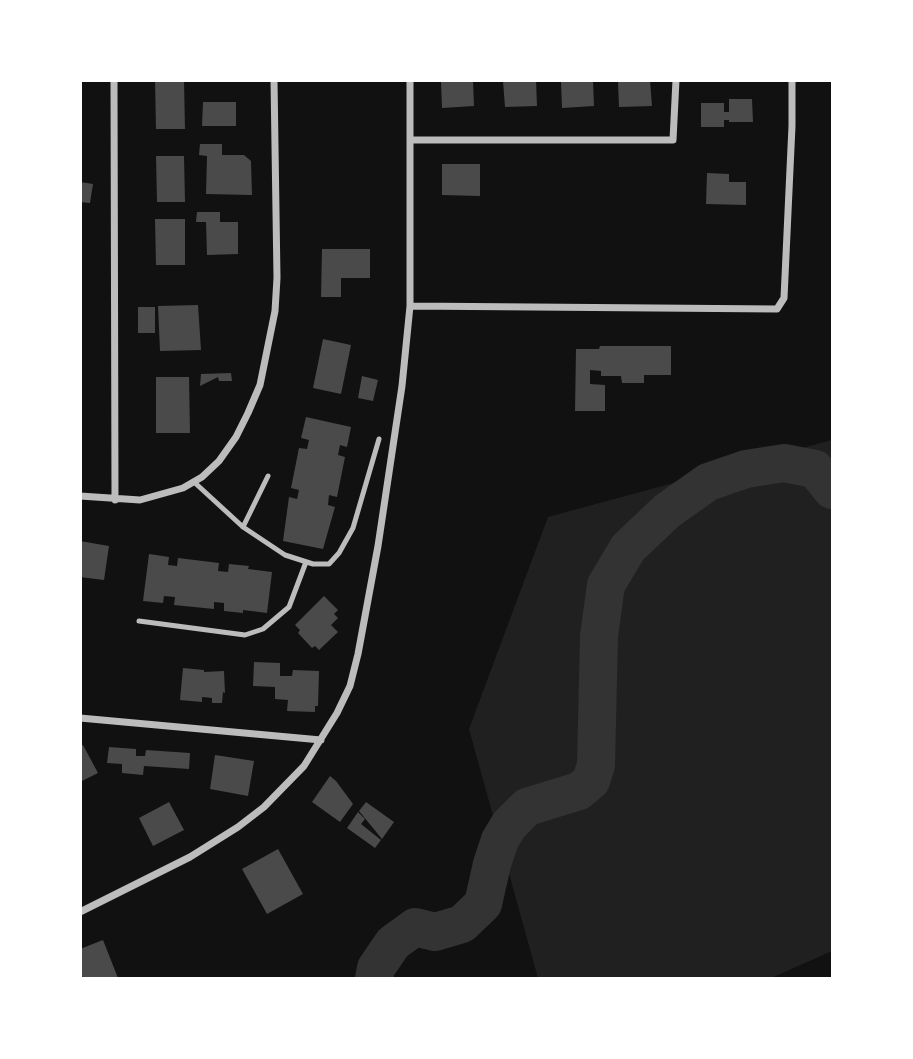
<!DOCTYPE html>
<html>
<head>
<meta charset="utf-8">
<style>
	body { margin:0 }
	#map { position:relative; width:913px; height:1059px; overflow:hidden; background:#111; font-family:Jost,sans-serif }
	canvas { display:block }
	.frame { position:absolute; inset:0; border:82px solid #fff; pointer-events:none }
</style>
</head>
<body>
<div id="map">
<canvas width="913" height="1059"></canvas>
<div class="frame"></div>
</div>
<script>
const g = document.querySelector('canvas').getContext('2d');
g.lineJoin = 'round';
function fillPath(path, color) { g.fillStyle = color; g.fill(path, 'evenodd'); }
const toPath = rows => new Path2D(rows.map(r => 'M' + r).join(''));
function trace(path, color, width, dash) { g.strokeStyle = color; g.lineWidth = width; g.lineCap = dash ? 'butt' : 'round'; g.setLineDash(dash || []); g.stroke(path); }
const green = toPath([
	[832,440,832,951,771,978,538,978,469,729,548,517]
]);
const river = toPath([
	[374,978,376,968,393,943,415,927,435,932,462,924,483,904,492,864,500,840,509,825,527,807,579,791,591,781,596,765,599,636,606,585,628,548,667,511,708,482,746,469,784,463,815,469,832,490]
]);
const building = toPath([
	[155,80,184,80,185,129,156,129],
	[453,80,473,80,474,106,442,108,441,82],
	[536,80,537,106,505,107,503,81],
	[573,80,593,80,594,106,562,108,561,82],
	[630,80,650,80,652,106,619,107,618,82],
	[729,99,752,99,753,122,729,122,729,120,724,120,724,127,701,127,701,103,724,103,724,112,729,112],
	[203,102,236,102,236,126,202,126],
	[200,144,222,144,222,155,244,155,251,161,252,195,206,194,207,156,199,155],
	[156,156,184,156,185,202,157,202],
	[442,164,480,164,480,196,442,195],
	[707,173,729,174,729,182,746,182,746,205,706,204],
	[80,182,93,184,90,203,80,202],
	[197,212,220,212,220,222,238,222,238,254,207,255,206,222,196,222],
	[155,219,185,219,185,265,156,265],
	[322,249,370,249,370,278,341,278,341,297,321,297],
	[198,305,201,350,160,351,158,306],
	[138,307,155,307,155,333,138,333],
	[323,339,351,345,341,394,313,388],
	[600,346,671,346,671,375,644,375,644,383,622,383,621,376,601,376,601,371,590,370,590,384,605,385,605,411,575,411,576,349,599,349],
	[231,373,232,381,219,381,218,377,200,386,201,374],
	[362,376,378,380,373,401,358,398],
	[156,377,189,377,190,433,156,433],
	[306,417,351,427,347,447,340,445,338,455,345,457,337,497,329,495,328,505,335,507,323,549,283,541,289,497,297,499,299,490,291,488,299,448,307,449,309,440,301,438],
	[80,541,109,546,104,580,80,577],
	[149,554,169,557,168,565,177,566,178,558,219,563,218,571,228,572,229,564,249,566,248,569,272,572,267,613,243,610,243,613,224,611,224,603,214,602,214,609,174,605,175,597,164,596,163,603,143,601],
	[324,596,338,610,334,614,338,618,331,625,338,632,319,650,315,646,312,648,298,633,300,630,295,625],
	[254,662,280,663,280,676,292,676,293,670,319,671,318,706,315,706,315,712,287,711,288,700,275,699,275,687,253,686],
	[183,668,204,670,204,672,224,671,225,693,223,692,222,703,212,703,212,698,202,697,202,702,180,700],
	[83,745,98,773,80,782,80,746],
	[109,747,136,749,136,756,145,756,146,750,190,753,189,769,144,766,143,775,122,773,122,764,107,763],
	[215,755,254,761,248,796,210,789],
	[330,776,336,781,353,804,340,822,312,802],
	[169,802,184,830,153,846,139,818],
	[366,802,394,822,382,839,359,811],
	[358,812,365,819,361,824,381,840,375,848,347,828],
	[278,849,303,894,267,914,242,869],
	[103,940,118,978,83,978,80,972,80,949]
]);
const service = toPath([
	[194,482,243,527,285,555,313,564,329,564,339,553,353,528,379,439],
	[243,527,268,476],
	[139,621,245,635,263,629,289,607,306,562]
]);
const minor = toPath([
	[114,80,115,500],
	[410,140,673,140,676,80],
	[410,306,777,309,784,298,792,126,792,80],
	[80,496,140,500,183,488,202,477,219,461,236,437,248,413,260,385,275,311,277,278,274,80],
	[80,718,321,740],
	[80,912,190,857,238,827,264,807,304,766,337,713,350,686,358,654,378,546,402,386,410,306,410,80]
]);
fillPath(green, '#202020');
trace(river, '#333', 38);
fillPath(building, '#4a4a4a');
trace(service, '#bcbcbc', 5);
trace(minor, '#bcbcbc', 7);
</script>
</body>
</html>
